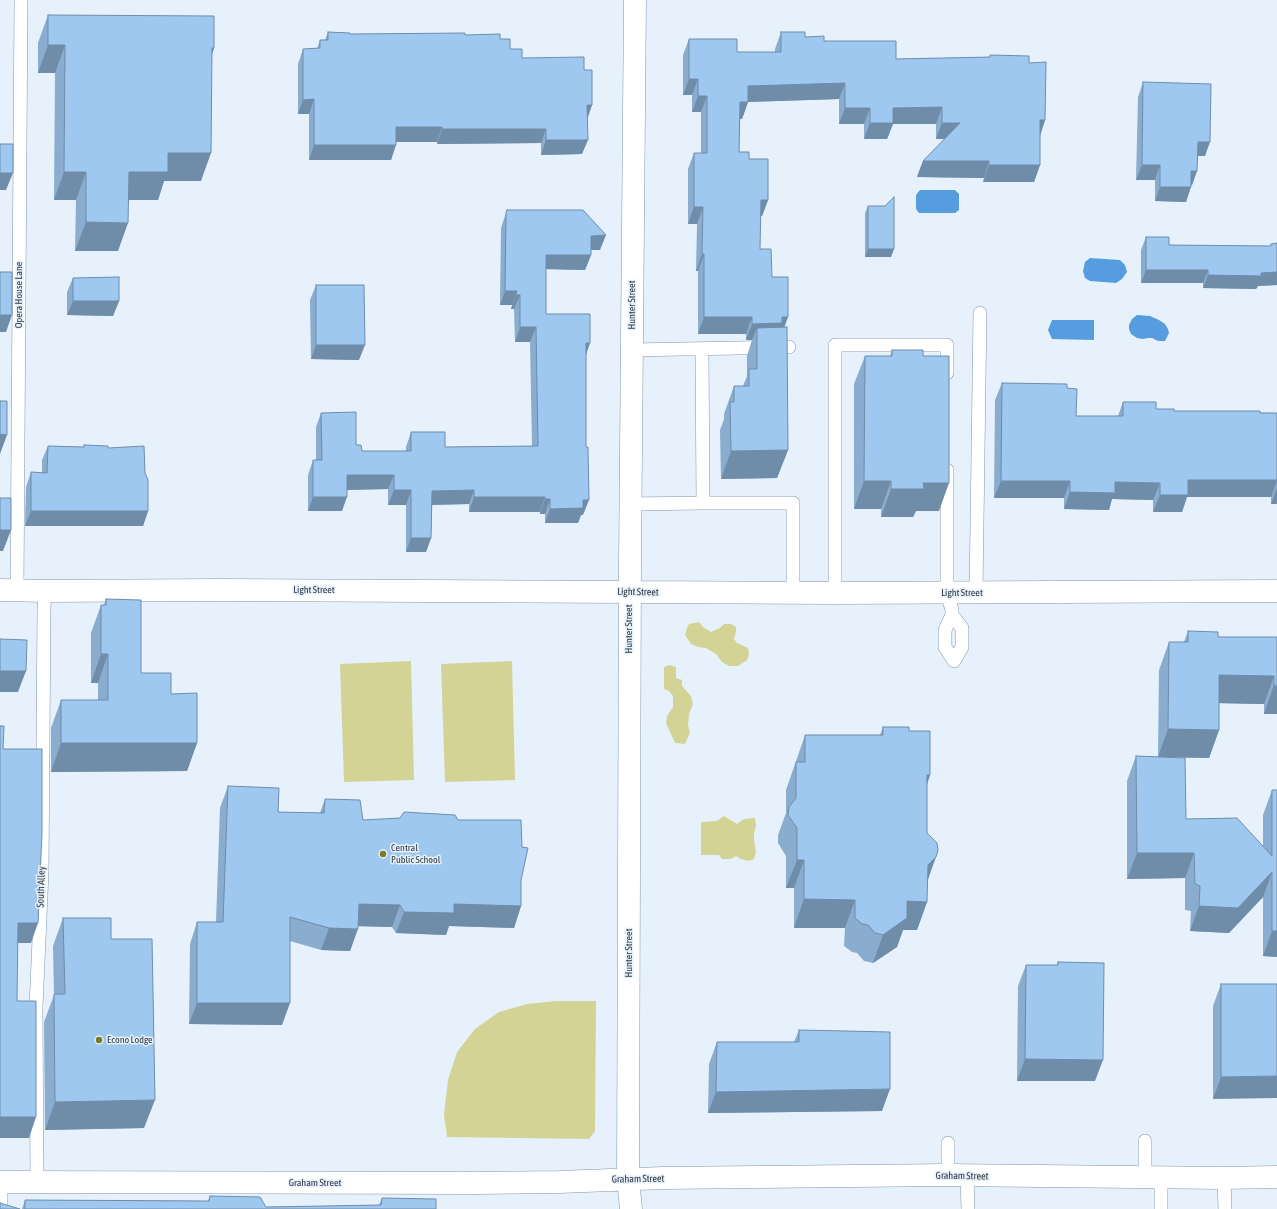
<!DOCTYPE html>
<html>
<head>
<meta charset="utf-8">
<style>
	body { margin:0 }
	canvas { display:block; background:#e7f1fb }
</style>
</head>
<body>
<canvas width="1277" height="1209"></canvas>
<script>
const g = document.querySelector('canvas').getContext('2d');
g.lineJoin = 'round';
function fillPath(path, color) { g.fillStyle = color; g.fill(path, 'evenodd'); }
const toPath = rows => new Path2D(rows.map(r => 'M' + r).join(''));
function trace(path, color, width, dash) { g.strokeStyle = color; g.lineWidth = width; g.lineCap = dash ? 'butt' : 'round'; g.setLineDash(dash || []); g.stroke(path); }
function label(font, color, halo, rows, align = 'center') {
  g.font = font + ' "Asap Condensed",sans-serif'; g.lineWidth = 3; g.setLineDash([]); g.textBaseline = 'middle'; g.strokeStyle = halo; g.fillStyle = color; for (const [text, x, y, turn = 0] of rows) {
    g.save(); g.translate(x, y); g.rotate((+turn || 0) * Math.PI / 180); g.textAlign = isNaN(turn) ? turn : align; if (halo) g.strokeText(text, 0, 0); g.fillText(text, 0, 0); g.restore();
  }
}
const green = toPath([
	[699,622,703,627,711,632,720,628,724,624,731,624,736,627,736,632,734,639,737,643,748,648,749,654,747,660,738,666,729,666,722,662,716,654,706,648,698,647,691,644,685,635,687,628,689,624],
	[411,661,414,780,344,782,340,664],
	[512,661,515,780,445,782,441,664],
	[669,665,676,667,676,678,682,680,682,686,691,696,693,704,689,714,688,725,690,733,685,744,675,743,666,723,667,716,673,707,673,696,669,691,664,689,664,667],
	[724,816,737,824,744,819,755,818,756,826,754,833,754,840,756,852,754,859,749,861,741,859,736,856,731,859,722,859,719,855,701,855,701,822,717,821],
	[556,1001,596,1001,595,1131,589,1139,447,1137,444,1115,448,1080,457,1052,475,1029,499,1012,527,1004]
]);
const water = toPath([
	[920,190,955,190,959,194,959,210,955,213,919,213,916,209,916,195],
	[1090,258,1120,260,1125,265,1127,272,1122,279,1116,283,1090,281,1085,278,1083,271,1085,262],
	[1137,315,1150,316,1159,320,1165,324,1168,329,1169,333,1165,341,1158,341,1152,338,1148,338,1143,339,1137,338,1131,334,1129,329,1129,325,1132,319],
	[1052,320,1094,320,1094,340,1052,339,1048,330]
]);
const lane = toPath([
	[632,350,789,347],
	[947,470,947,593,952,610,952,615,945,630,945,647,954,661,962,647,962,628,952,615],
	[703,503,793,503,793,592],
	[630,504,703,503,702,349],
	[17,589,21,0],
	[835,593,835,345,947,345,947,373],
	[976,593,980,313],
	[1145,1141,1145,1177],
	[948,1175,948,1143],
	[967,1176,968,1209],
	[1224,1178,1225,1209],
	[1,1182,1,1209],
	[37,1182,36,1007,42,872,44,609,45,591],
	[1161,1209,1161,1178]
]);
const street = toPath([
	[0,590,45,591,219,590,835,593,1277,591],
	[0,1182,477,1183,559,1182,663,1178,948,1175,1224,1178,1277,1177],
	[631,1209,628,1179,630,562,635,0]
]);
const wall = toPath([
	[48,15,214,48,212,54,201,181,164,181,158,200,129,200,118,251,75,251,76,200,54,200,55,73,38,73,38,43],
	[328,32,350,34,465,35,500,39,510,49,522,58,584,70,592,105,587,118,582,154,541,155,541,143,437,144,437,142,396,142,391,160,309,160,309,114,298,114,298,64,303,49,317,49,320,40,325,40],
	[781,32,824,41,896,59,990,57,990,55,1029,63,1045,120,1040,135,1040,165,1034,182,983,182,984,178,917,177,923,161,945,139,936,139,936,124,893,124,887,139,864,139,864,124,839,124,839,99,748,102,742,119,740,119,739,152,749,159,768,200,762,216,760,216,760,249,772,277,785,327,788,450,777,478,721,479,720,430,724,419,724,414,734,386,743,386,747,376,747,356,752,340,746,340,746,334,698,334,698,271,696,271,697,224,688,224,688,169,694,153,701,153,701,112,692,112,692,95,683,95,683,55,689,39,737,52,775,52,775,49],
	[1143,82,1205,156,1197,156,1197,171,1192,185,1191,185,1186,202,1155,201,1155,180,1136,180,1138,97],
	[868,206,891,257,865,257,865,213],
	[507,210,600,250,591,250,591,255,585,270,546,269,546,314,586,354,583,515,581,515,578,523,545,523,545,514,540,514,540,512,469,512,469,504,432,505,431,538,426,552,406,552,406,505,388,505,388,489,347,490,342,511,308,511,308,475,313,460,316,460,316,427,321,413,356,445,362,451,406,451,406,447,411,432,445,447,532,446,530,342,515,342,514,309,511,309,512,305,500,305,501,228],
	[1146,237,1169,245,1270,246,1271,244,1277,243,1277,285,1258,286,1256,289,1203,288,1203,283,1141,283,1141,250],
	[73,278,119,301,113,316,67,315,67,292],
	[316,285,359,360,311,359,310,300],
	[892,350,923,356,939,511,916,511,913,517,881,517,881,509,854,509,854,384,865,356,890,356],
	[1002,383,1067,388,1076,416,1118,416,1123,402,1156,409,1174,411,1277,413,1277,504,1271,504,1271,497,1187,497,1182,512,1153,512,1153,500,1112,499,1109,510,1064,509,1064,498,994,498,995,400],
	[84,445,108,448,145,473,148,511,143,526,25,526,26,487,31,472,42,473,42,460,48,446,84,447],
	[106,599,141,673,171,694,197,743,187,771,51,772,51,728,61,700,98,700,98,683,91,683,91,633,101,605,104,605],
	[1188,631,1218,637,1277,637,1277,714,1264,714,1264,704,1219,703,1219,730,1209,758,1160,757,1186,819,1263,846,1263,815,1272,790,1277,957,1263,956,1263,897,1229,933,1190,931,1191,911,1185,910,1185,878,1127,879,1127,781,1136,756,1158,757,1159,670,1169,642,1184,642],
	[883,727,909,731,930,775,927,785,927,902,917,930,903,930,897,947,873,963,864,961,857,953,852,952,844,946,845,928,794,928,794,888,786,888,786,856,778,843,778,835,786,813,786,790,805,735,880,735],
	[228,786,278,812,320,813,325,799,363,820,458,820,521,880,521,906,514,928,449,926,446,935,396,933,392,927,358,926,350,951,321,950,290,941,282,1025,189,1024,190,944,197,922,216,922,220,808],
	[63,918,111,939,144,1128,45,1130,44,1022,54,995,53,946],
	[1058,962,1095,1081,1017,1081,1018,986,1026,965,1057,965],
	[1221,984,1277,984,1213,1099,1213,1006],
	[799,1030,882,1111,708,1113,709,1064,717,1042,794,1042],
	[210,1196,266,1207,379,1205,382,1198,436,1209,22,1209,25,1200,208,1201]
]);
const shadedWall = toPath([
	[48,45,65,45,55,73,38,73],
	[212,48,214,48,204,76],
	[689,79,698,79,692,95,683,95],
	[845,83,839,99,747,102,748,102,742,119,734,118,740,102,748,86],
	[698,96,707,96,701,112,692,112],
	[314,99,309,114,298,114,303,100],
	[587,105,592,105,587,120],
	[942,107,936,124,893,124,887,139,864,139,870,123,893,108],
	[845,108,870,108,864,124,839,124],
	[1040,120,1045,120,1040,136],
	[942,123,960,123,955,139,936,139],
	[396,127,442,127,437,142,390,142],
	[442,129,546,129,541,143,437,144],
	[546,140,588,140,582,154,541,155],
	[1198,142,1210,142,1205,156,1193,156],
	[314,145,396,145,391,160,309,160],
	[168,153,211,153,201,181,164,181,158,200,119,200,129,172],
	[923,161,989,161,984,178,917,177],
	[989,165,1040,165,1034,182,983,182],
	[1142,165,1160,165,1155,180,1136,180],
	[1191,171,1197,171,1192,185,1186,185],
	[64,172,86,172,76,200,54,200],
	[0,173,13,173,6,190,0,190],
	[1160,187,1191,187,1186,202,1155,201],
	[761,200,768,200,762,216,755,216],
	[694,207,703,207,697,224,688,224],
	[86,222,128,223,118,251,75,251],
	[606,235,600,250,585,250,591,236],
	[868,249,894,249,891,257,865,257],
	[702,254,704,254,698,271,696,271],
	[546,255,591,255,585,270,541,269],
	[1146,270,1208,270,1203,283,1141,283],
	[1277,272,1277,285,1258,286,1256,289,1203,288,1208,275],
	[505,291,517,291,512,305,500,305],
	[516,295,520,295,514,309,511,309],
	[73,301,119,301,113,316,67,315],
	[0,315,12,315,6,332,0,332],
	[704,317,752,317,746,334,698,334],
	[782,317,788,317,782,334,757,328,752,340,746,340,752,324],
	[520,327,536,327,530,342,515,342],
	[586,343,590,343,585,358],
	[316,345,365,345,359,360,311,359],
	[0,434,7,435,0,454],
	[788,450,777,478,721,479,731,451],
	[347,475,394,475,388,489,342,490],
	[1188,480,1277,480,1277,481,1271,497,1187,497,1182,512,1153,512,1160,495],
	[864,481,891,481,881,509,854,509],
	[1001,481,1070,481,1064,498,994,498],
	[1115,482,1160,483,1153,500,1112,499,1109,510,1064,509,1070,492],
	[923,483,949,483,939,511,916,511,913,517,881,517,891,489],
	[1277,488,1277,504,1271,504],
	[394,490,411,490,406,505,388,505],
	[474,490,469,504,426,505,432,491],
	[313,497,347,497,342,511,308,511],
	[474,497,545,497,540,512,469,512],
	[545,499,550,499,545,514,540,514],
	[583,500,589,500,583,515,581,515,578,523,545,523,550,509],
	[31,511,148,511,143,526,25,526],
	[0,530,11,530,3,551,0,551],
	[411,538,431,538,426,552,406,552],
	[101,654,108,654,98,683,91,683],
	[0,671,26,671,18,692,0,692],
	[1219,675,1274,676,1264,704,1209,703],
	[1274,685,1277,686,1277,714,1264,714],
	[1168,729,1219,730,1209,758,1158,757],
	[61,743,197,743,187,771,51,772],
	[927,775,930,775,920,804],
	[1137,853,1194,853,1185,878,1127,879],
	[936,857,926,885,928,865],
	[797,860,804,860,794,888,786,888],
	[1272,872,1263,897,1229,933,1190,931,1199,906],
	[804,899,855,900,845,928,794,928],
	[907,901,927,902,917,930,903,930,897,947,873,963,883,935],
	[359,904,400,905,392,927,351,926],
	[454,904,521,906,514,928,449,926,446,935,396,933,404,912],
	[18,923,38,923,31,943,11,943],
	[329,928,358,929,350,951,321,950],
	[1272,931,1277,931,1277,957,1263,956],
	[197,1003,290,1003,282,1025,189,1024],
	[1025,1059,1103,1060,1095,1081,1017,1081],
	[1277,1076,1277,1098,1213,1099,1221,1077],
	[890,1089,882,1111,708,1113,716,1092],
	[155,1100,144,1128,45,1130,55,1102],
	[0,1117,36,1117,29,1138,0,1138]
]);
const building = toPath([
	[48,15,214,16,214,48,212,48,211,153,168,153,168,172,129,172,128,223,86,222,86,172,64,172,65,45,48,45,48,15],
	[328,32,350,33,350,34,465,33,465,35,500,34,500,39,510,39,510,49,522,49,522,58,584,57,584,70,592,70,592,105,587,105,588,140,546,140,546,129,442,129,442,127,396,127,396,145,314,145,314,99,303,100,303,49,320,48,320,40,328,40,328,32],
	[781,32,805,32,805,37,824,36,824,41,896,41,896,59,990,57,990,55,1029,56,1029,63,1046,62,1045,120,1040,120,1040,165,989,165,989,161,923,161,960,123,942,123,942,107,893,108,893,123,870,123,870,108,845,108,845,83,748,86,748,102,740,102,739,152,749,152,749,159,768,159,768,200,761,200,760,249,771,249,772,277,788,277,788,317,782,317,782,323,752,324,752,317,704,317,704,254,702,254,703,207,694,207,694,153,707,153,707,96,698,96,698,79,689,79,689,39,737,39,737,52,781,52,781,32],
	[1143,82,1211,84,1210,142,1198,142,1197,171,1191,171,1191,187,1160,187,1160,165,1142,165,1143,82],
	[0,144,13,144,13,173,0,173,0,144],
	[894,197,894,249,868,249,868,206,885,206,894,197],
	[507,210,583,210,606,235,591,236,591,255,546,255,546,314,590,314,590,343,586,343,586,447,588,447,589,500,583,500,583,508,550,509,550,499,545,499,545,497,474,497,474,490,432,491,431,538,411,538,411,490,394,490,394,475,347,475,347,497,313,497,313,460,322,460,321,413,356,412,356,445,361,445,362,451,411,451,411,432,445,432,445,447,538,446,536,327,520,327,520,295,516,295,517,291,505,291,506,213,507,210],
	[1146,237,1169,237,1169,245,1271,246,1271,244,1277,243,1277,272,1261,273,1261,276,1208,275,1208,270,1146,270,1146,237],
	[0,272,12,272,12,315,0,315,0,272],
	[119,277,119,301,73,301,73,278,119,277],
	[316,285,364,285,365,345,316,345,316,285],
	[787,327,788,450,731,451,730,402,734,402,734,386,749,386,749,369,757,369,757,328,787,327],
	[892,350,923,350,923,356,949,356,949,483,923,483,924,489,891,489,891,481,864,481,865,356,892,356,892,350],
	[1002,383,1067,384,1067,388,1077,389,1076,416,1123,416,1123,402,1156,402,1156,409,1174,409,1174,411,1260,411,1260,413,1277,413,1277,480,1188,480,1188,495,1160,495,1160,483,1115,482,1115,493,1070,492,1070,481,1001,481,1002,383],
	[0,401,7,401,7,435,0,434,0,401],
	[84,445,108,446,108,448,144,446,145,473,148,480,148,511,31,511,31,472,47,473,48,446,84,447,84,445],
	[0,498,11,498,11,530,0,530,0,498],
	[106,599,141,600,141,673,171,673,171,694,197,693,197,743,61,743,61,700,108,700,108,654,101,654,101,605,106,605,106,599],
	[1188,631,1218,632,1218,637,1277,637,1277,686,1274,685,1274,676,1219,675,1219,730,1168,729,1169,642,1188,642,1188,631],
	[0,639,27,640,26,671,0,671,0,639],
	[0,726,4,726,3,749,42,749,42,832,38,923,18,923,17,1001,36,1001,36,1117,0,1117,0,726],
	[883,727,909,727,909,731,930,731,930,775,927,775,927,833,937,843,938,850,936,857,928,865,927,902,907,901,907,918,883,935,875,933,868,925,862,924,855,918,855,900,804,899,804,860,797,860,797,828,788,815,789,807,796,798,796,762,805,762,805,735,883,735,883,727],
	[1136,756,1185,758,1186,819,1237,818,1272,856,1272,790,1277,790,1277,931,1272,931,1272,872,1238,908,1199,906,1200,886,1195,884,1194,853,1137,853,1136,756],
	[228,786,279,788,278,812,324,813,325,799,360,800,363,820,400,818,404,812,455,815,458,820,521,820,522,847,528,848,521,880,521,906,454,904,454,913,404,912,400,905,359,904,358,929,329,928,290,917,290,1003,197,1003,197,922,223,922,228,786],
	[63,918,111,918,111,939,152,939,155,1100,55,1102,54,994,65,994,63,918],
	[1058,962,1104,963,1103,1060,1025,1059,1026,965,1058,965,1058,962],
	[1221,984,1277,984,1277,1076,1221,1077,1221,984],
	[799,1030,890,1032,890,1089,716,1092,717,1042,799,1042,799,1030],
	[210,1196,260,1197,266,1207,381,1205,382,1198,436,1199,436,1209,25,1209,25,1200,209,1201,210,1196],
	[0,1203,20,1209,0,1209,0,1203]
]);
const markers = [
	[383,854,4,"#7d7b22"],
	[99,1040,4,"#7d7b22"]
];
const streetNames = [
	["Opera House Lane",19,295,-90],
	["Hunter Street",632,305,-90],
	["Light Street",314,590],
	["Light Street",638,592,1],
	["Light Street",962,593],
	["Hunter Street",629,629,-90],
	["South Alley",41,887,-88],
	["Hunter Street",629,953,-90],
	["Graham Street",962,1176,1],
	["Graham Street",638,1179,-1],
	["Graham Street",315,1183]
];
const poiNames = [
	["Central",391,848],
	["Public School",391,860],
	["Econo Lodge",107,1040]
];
fillPath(green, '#d4d396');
fillPath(water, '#569ddf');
trace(lane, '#8096ac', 14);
trace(street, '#8096ac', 23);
trace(lane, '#fff', 13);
trace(street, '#fff', 22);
fillPath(wall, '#89accf');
fillPath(shadedWall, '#6f8ca9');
fillPath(building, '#9fc8f1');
trace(building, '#6f8ca9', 1);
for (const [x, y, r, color] of markers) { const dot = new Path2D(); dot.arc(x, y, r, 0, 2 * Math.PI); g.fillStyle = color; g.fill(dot); trace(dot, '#e7f1fb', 1.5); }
label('10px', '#303943', '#e7f1fb', streetNames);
label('10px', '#303943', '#e7f1fb', poiNames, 'left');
</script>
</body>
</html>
